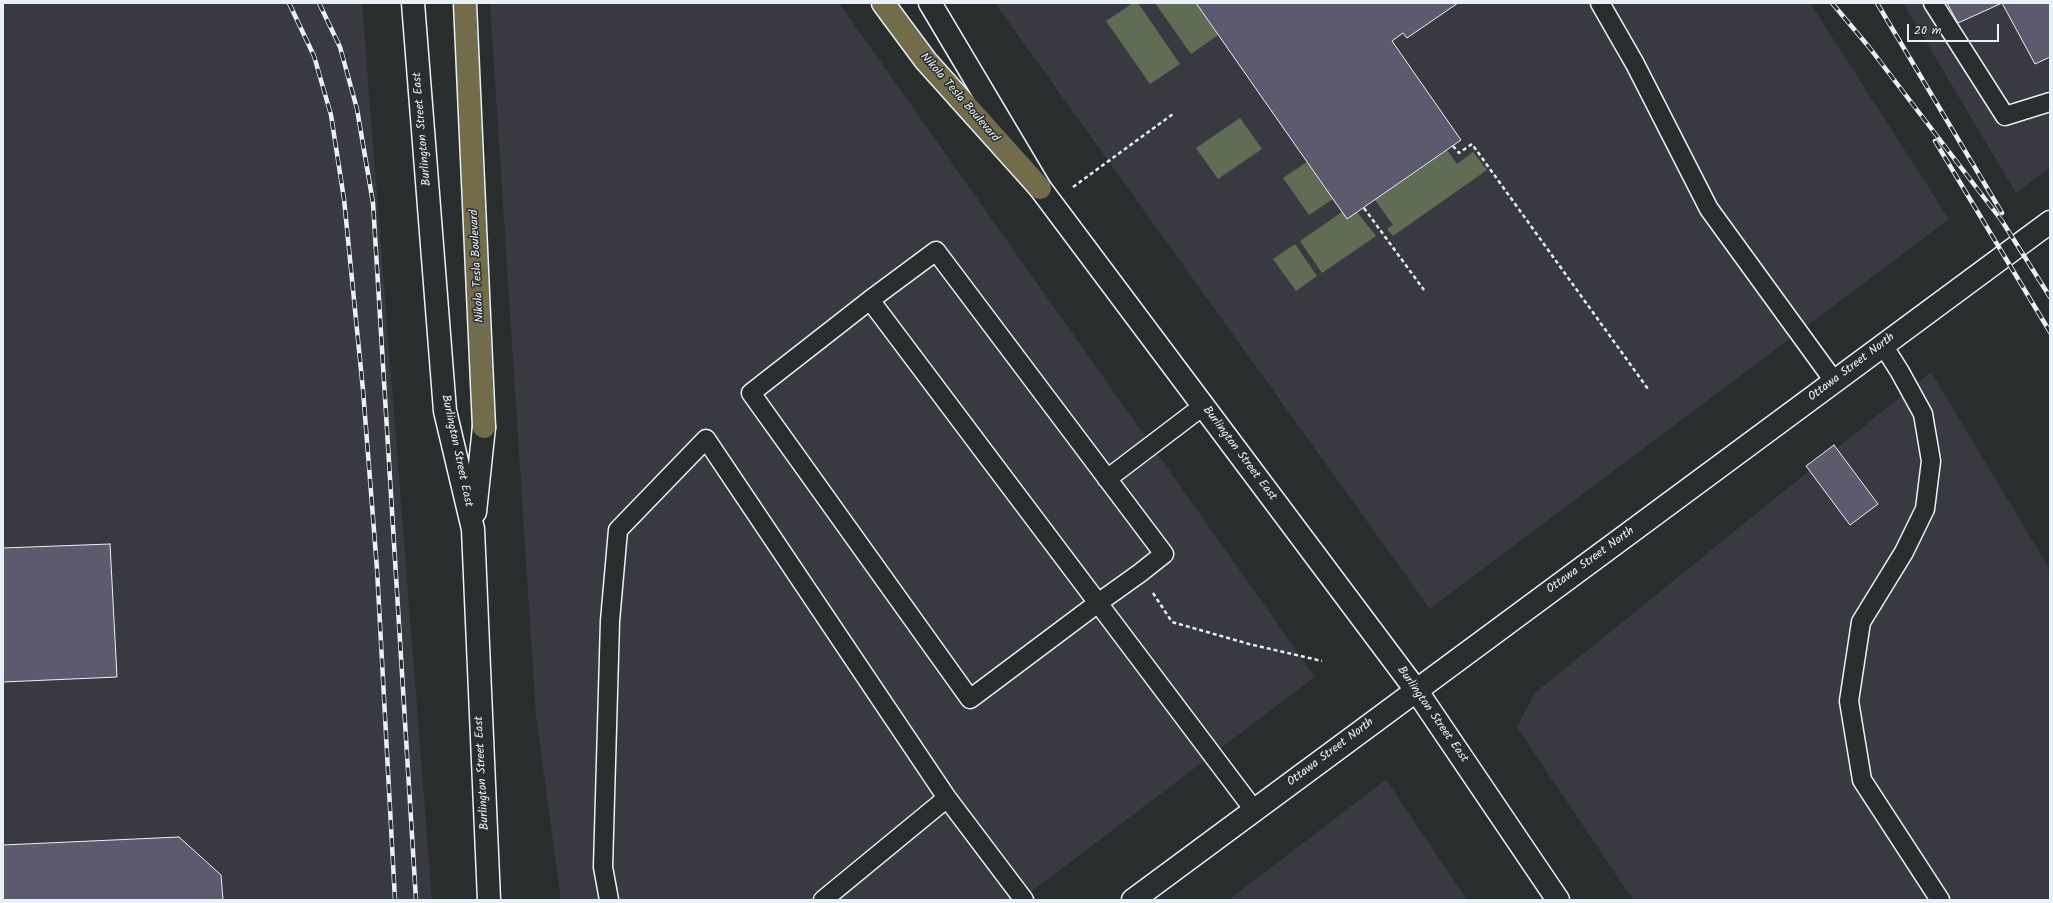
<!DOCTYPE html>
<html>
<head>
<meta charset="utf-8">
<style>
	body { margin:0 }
	#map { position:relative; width:2053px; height:903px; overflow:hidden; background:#2a2d2e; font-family:Kalam,sans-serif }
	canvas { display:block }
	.frame { position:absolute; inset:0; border:4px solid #e8f1f8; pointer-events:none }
	.scale { position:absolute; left:1907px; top:24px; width:92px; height:18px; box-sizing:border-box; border:2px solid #e8f1f8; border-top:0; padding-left:5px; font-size:12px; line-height:14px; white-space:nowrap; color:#e8f1f8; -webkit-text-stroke:3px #2a2d2e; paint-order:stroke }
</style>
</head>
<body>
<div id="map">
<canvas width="2053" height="903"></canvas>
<div class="frame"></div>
<div class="scale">20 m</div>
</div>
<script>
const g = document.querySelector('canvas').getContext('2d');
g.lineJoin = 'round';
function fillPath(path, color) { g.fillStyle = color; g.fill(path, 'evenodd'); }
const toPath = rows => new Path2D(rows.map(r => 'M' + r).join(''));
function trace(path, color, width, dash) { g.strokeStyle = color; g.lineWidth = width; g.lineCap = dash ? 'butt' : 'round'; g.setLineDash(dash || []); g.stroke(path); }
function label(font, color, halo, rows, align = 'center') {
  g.font = font + ' Kalam,sans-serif'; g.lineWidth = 3; g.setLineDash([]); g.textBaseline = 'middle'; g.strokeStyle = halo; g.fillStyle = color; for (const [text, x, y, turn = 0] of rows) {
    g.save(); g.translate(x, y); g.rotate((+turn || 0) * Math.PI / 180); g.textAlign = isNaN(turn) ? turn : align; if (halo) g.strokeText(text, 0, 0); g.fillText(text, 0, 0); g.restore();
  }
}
const built = toPath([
	[3,3,362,3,432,900,3,900],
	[490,3,839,3,1315,677,1020,900,561,900,536,716],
	[995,3,1810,3,1949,219,1430,609],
	[1903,3,2050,3,2050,168,2016,193],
	[1931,372,2050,570,2050,900,1633,900,1517,727,1535,693],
	[1386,780,1467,900,1228,900]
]);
const green = toPath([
	[1133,3,1138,3,1180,64,1150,84,1106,21],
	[1155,3,1196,3,1218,35,1191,54],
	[1240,118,1262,149,1218,179,1196,148],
	[1447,150,1457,164,1473,152,1487,170,1393,236,1387,229,1393,225,1375,200],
	[1307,162,1333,199,1309,215,1283,178],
	[1342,212,1347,219,1357,212,1376,236,1322,273,1300,241],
	[1295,244,1317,276,1296,291,1273,259]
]);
const building = toPath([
	[1196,3,1458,3,1407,38,1403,33,1392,41,1461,140,1347,219,1196,3],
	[1947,3,2050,3,2050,57,2035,64,2002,3,1958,23,1947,3],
	[1834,445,1878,504,1850,525,1806,466,1834,445],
	[110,544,117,677,3,682,3,548,110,544],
	[179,837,221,875,223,900,3,900,3,845,179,837]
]);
const path = toPath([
	[1453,146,1459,153,1472,144,1648,389],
	[1073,187,1173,114],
	[1364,208,1424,290],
	[1153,593,1172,622,1249,644,1322,661]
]);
const service = toPath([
	[1600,3,1635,64,1709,209,1834,381],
	[1933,3,2005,116,2050,102],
	[870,300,751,393,970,699,1098,603,1140,573,1164,554,936,251,870,300,988,457,1098,603,1254,810],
	[1883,345,1900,372,1923,414,1931,461,1925,509,1904,552,1861,622,1849,701,1862,780,1940,900],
	[1107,479,1203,406],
	[609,900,603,867,610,621,618,530,706,439,947,798,1024,900],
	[823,900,947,798]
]);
const secondary = toPath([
	[413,3,445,411,473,529,489,900],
	[930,3,1040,188,1416,690,1558,900],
	[475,512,484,427],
	[1133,900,2050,222]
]);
const motorway = toPath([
	[465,3,484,427],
	[883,3,926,61,1040,188]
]);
const rail = toPath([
	[289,3,314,56,331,115,344,199,363,390,377,569,395,900],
	[319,3,340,47,357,109,373,203,416,900],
	[1832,3,1869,47,1979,191,2002,221,2050,297],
	[1877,3,2002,213],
	[1935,141,2050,332]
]);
const streetNames = [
	["Nikola Tesla Boulevard",959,98,49],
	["Burlington Street East",423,129,-95],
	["Nikola Tesla Boulevard",478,266,-93],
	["Ottawa Street North",1852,368,-37],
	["Burlington Street East",456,451,78],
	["Burlington Street East",1239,454,53],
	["Ottawa Street North",1591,561,-36],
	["Burlington Street East",1432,715,55],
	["Ottawa Street North",1331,753,-37],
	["Burlington Street East",483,773,-93]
];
fillPath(built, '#393a41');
fillPath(green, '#606c54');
fillPath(building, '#5c5a6c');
trace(building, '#e8f1f8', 1);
trace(service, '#e8f1f8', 21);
trace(secondary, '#e8f1f8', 25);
trace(motorway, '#e8f1f8', 25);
trace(path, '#e8f1f8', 2.5, [4, 3]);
trace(service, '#2a2d2e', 18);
trace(secondary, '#2a2d2e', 22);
trace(motorway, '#736c4b', 22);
trace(rail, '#e8f1f8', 4.5);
trace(rail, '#2a2d2e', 3, [9]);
label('12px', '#e8f1f8', '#2a2d2e', streetNames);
</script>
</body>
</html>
